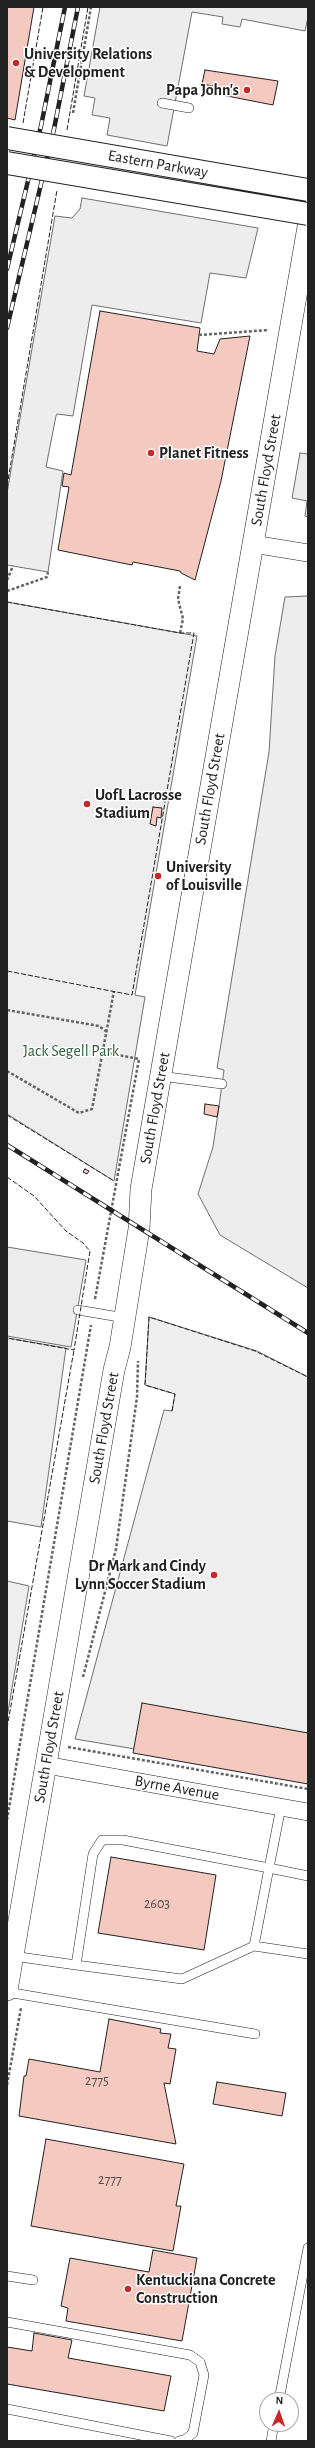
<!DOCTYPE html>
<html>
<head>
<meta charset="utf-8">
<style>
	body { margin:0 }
	#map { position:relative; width:315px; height:2448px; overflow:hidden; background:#fff; font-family:"Alegreya Sans",sans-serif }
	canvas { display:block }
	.frame { position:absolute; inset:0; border:8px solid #222; pointer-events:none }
	.north { position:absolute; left:259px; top:2392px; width:40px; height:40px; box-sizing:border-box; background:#fff; border:1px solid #a7a7a7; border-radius:50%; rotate:2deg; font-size:11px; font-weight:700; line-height:16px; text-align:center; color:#222 }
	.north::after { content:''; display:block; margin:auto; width:14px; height:18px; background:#c62828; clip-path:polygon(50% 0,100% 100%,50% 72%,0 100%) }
</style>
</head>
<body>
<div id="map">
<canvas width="315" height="2448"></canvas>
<div class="frame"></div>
<div class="north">N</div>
</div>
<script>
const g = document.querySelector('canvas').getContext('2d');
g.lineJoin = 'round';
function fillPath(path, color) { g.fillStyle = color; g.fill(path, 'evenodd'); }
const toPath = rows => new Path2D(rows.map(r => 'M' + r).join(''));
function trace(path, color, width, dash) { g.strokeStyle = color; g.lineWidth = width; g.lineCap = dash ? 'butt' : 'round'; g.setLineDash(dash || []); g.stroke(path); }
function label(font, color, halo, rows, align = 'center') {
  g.font = font + ' "Alegreya Sans",sans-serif'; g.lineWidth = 3; g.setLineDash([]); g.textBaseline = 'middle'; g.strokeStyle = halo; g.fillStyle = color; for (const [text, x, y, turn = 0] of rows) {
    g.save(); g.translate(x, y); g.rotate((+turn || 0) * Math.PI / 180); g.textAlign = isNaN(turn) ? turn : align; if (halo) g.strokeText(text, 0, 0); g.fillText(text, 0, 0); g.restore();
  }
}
const green = toPath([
	[7,602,197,636,135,995,145,997,114,1181,7,1114,7,602],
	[149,1317,257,1351,308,1377,308,1778,75,1739,164,1410,172,1411,175,1394,145,1385,149,1317],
	[7,1338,66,1348,41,1527,7,1521,7,1338],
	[7,1581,29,1586,7,1718,7,1581]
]);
const parking = toPath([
	[100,7,308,7,308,17,305,31,242,19,240,27,222,24,223,17,192,12,167,146,107,135,110,118,92,115,95,98,84,96,100,7],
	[82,198,258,228,246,278,210,273,201,323,92,305,73,416,57,414,56,416,46,467,63,471,48,572,7,565,7,493,55,216,72,218,80,209,82,198],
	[300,453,308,454,308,517,305,516,307,501,292,498,300,453],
	[308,596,308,1288,220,1235,198,1194,213,1147,219,1106,224,1070,217,1068,269,752,275,656,285,597,308,596],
	[7,1247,86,1260,71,1347,7,1336,7,1247]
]);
const building = toPath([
	[7,7,34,7,15,120,7,118,7,7],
	[205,70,278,81,273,105,217,94,218,87,202,84,205,70],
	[100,311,200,328,197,351,214,354,220,339,250,336,221,481,195,580,181,573,180,571,133,562,132,565,58,550,69,487,62,486,64,473,71,475,100,311],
	[153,807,162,808,161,818,157,817,156,826,150,824,153,807],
	[205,1104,219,1106,217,1117,204,1114,205,1104],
	[85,1169,89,1171,87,1174,83,1172,85,1169],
	[142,1703,308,1733,308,1784,133,1753,142,1703],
	[111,1857,216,1875,204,1950,98,1933,111,1857],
	[109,2019,161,2029,160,2033,171,2034,168,2048,176,2049,170,2084,164,2083,176,2144,19,2116,24,2076,26,2076,29,2059,100,2072,109,2019],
	[217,2082,286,2093,282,2116,213,2104,217,2082],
	[46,2139,184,2164,176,2206,181,2206,173,2251,31,2226,46,2139],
	[153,2250,197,2258,182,2341,66,2321,68,2308,61,2306,70,2258,149,2272,153,2250],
	[34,2333,72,2340,68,2358,171,2376,164,2411,7,2384,7,2347,32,2351,34,2333]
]);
const path = toPath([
	[73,113,91,7],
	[199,335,269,330],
	[7,580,13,566],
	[7,591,47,577,48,572],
	[180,633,183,619,178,599,180,586],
	[7,1010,99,1026,107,1032],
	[7,1071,79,1113,92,1109,114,991],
	[95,1299,139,1059,103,1052],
	[83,1677,116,1549,137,1397,138,1361],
	[68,1747,308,1789],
	[7,1820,91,1325],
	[7,2085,21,2008]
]);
const service = toPath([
	[162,103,189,108],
	[160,1076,222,1084],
	[78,1310,125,1318],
	[281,1807,269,1868,308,1876],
	[254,1946,308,1954],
	[13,1956,76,1965,93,1854,102,1840,123,1840,269,1868,254,1946,182,1979,76,1965],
	[7,1992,255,2034],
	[7,2276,33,2280],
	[7,2322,190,2355,200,2362,204,2375,193,2433,186,2439,179,2441],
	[279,2400,308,2248],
	[7,2409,171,2441],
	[271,2441,274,2424]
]);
const minor = toPath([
	[253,544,308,553],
	[46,1765,308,1812]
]);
const tertiary = toPath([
	[7,1990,114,1370,120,1347,139,1229,141,1189,308,227]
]);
const rail = toPath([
	[7,269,41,126,65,7],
	[7,328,54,129,78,7],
	[7,1145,308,1333]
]);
const primaryBridge = toPath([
	[7,138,308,190],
	[7,163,308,214]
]);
const fence = toPath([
	[23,123,43,7],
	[67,130,88,7],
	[7,486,57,190],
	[7,602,180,633,194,633,132,995,7,971],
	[7,1115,114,1181],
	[7,1177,34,1196,66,1231,83,1243,90,1251,74,1350,7,1338],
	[172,1411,175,1394,145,1385,149,1317,255,1351,308,1377],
	[7,1728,74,1350]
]);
const markers = [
	[16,63,4,"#c62828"],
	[247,90,4,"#c62828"],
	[151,453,4,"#c62828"],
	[87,804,4,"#c62828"],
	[158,876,4,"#c62828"],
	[214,1575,4,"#c62828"],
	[128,2289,4,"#c62828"]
];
const numberNames = [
	["2603",157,1904],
	["2775",97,2081],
	["2777",110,2180]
];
const poiNames = [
	["University Relations",24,54],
	["& Development",24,72],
	["Papa John's",239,90,"right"],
	["Planet Fitness",159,453],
	["UofL Lacrosse",95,795],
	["Stadium",95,813],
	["University",166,867],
	["of Louisville",166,885],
	["Dr Mark and Cindy",206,1566,"right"],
	["Lynn Soccer Stadium",206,1584,"right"],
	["Kentuckiana Concrete",136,2280],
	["Construction",136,2298]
];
const streetNames = [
	["Eastern Parkway",158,164,10],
	["South Floyd Street",266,470,-80],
	["South Floyd Street",210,789,-80],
	["South Floyd Street",155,1108,-80],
	["South Floyd Street",104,1428,-80],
	["South Floyd Street",49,1747,-80],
	["Byrne Avenue",177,1788,10]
];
const parkNames = [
	["Jack Segell Park",71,1051]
];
fillPath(green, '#eee');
trace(green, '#6f6f6f', 1);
fillPath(parking, '#ededed');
trace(parking, '#6f6f6f', 1);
fillPath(building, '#f3c9c0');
trace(building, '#222', 1);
trace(service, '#222', 10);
trace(minor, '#222', 18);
trace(tertiary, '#222', 22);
trace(path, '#646464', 2.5, [3, 2]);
trace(service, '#fff', 9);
trace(minor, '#fff', 17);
trace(tertiary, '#fff', 21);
trace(rail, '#222', 4.5);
trace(rail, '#fff', 3, [9]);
trace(primaryBridge, '#222', 24, []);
trace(primaryBridge, '#fff', 22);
trace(fence, '#222', 1, [5, 2]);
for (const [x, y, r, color] of markers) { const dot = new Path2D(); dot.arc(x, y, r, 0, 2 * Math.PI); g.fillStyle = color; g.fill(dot); trace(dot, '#fff', 1.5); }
label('14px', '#564c4a', null, numberNames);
label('bold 16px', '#222', '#fff', poiNames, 'left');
label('16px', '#222', '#fff', streetNames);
label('16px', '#2f5e38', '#fff', parkNames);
</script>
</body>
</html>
